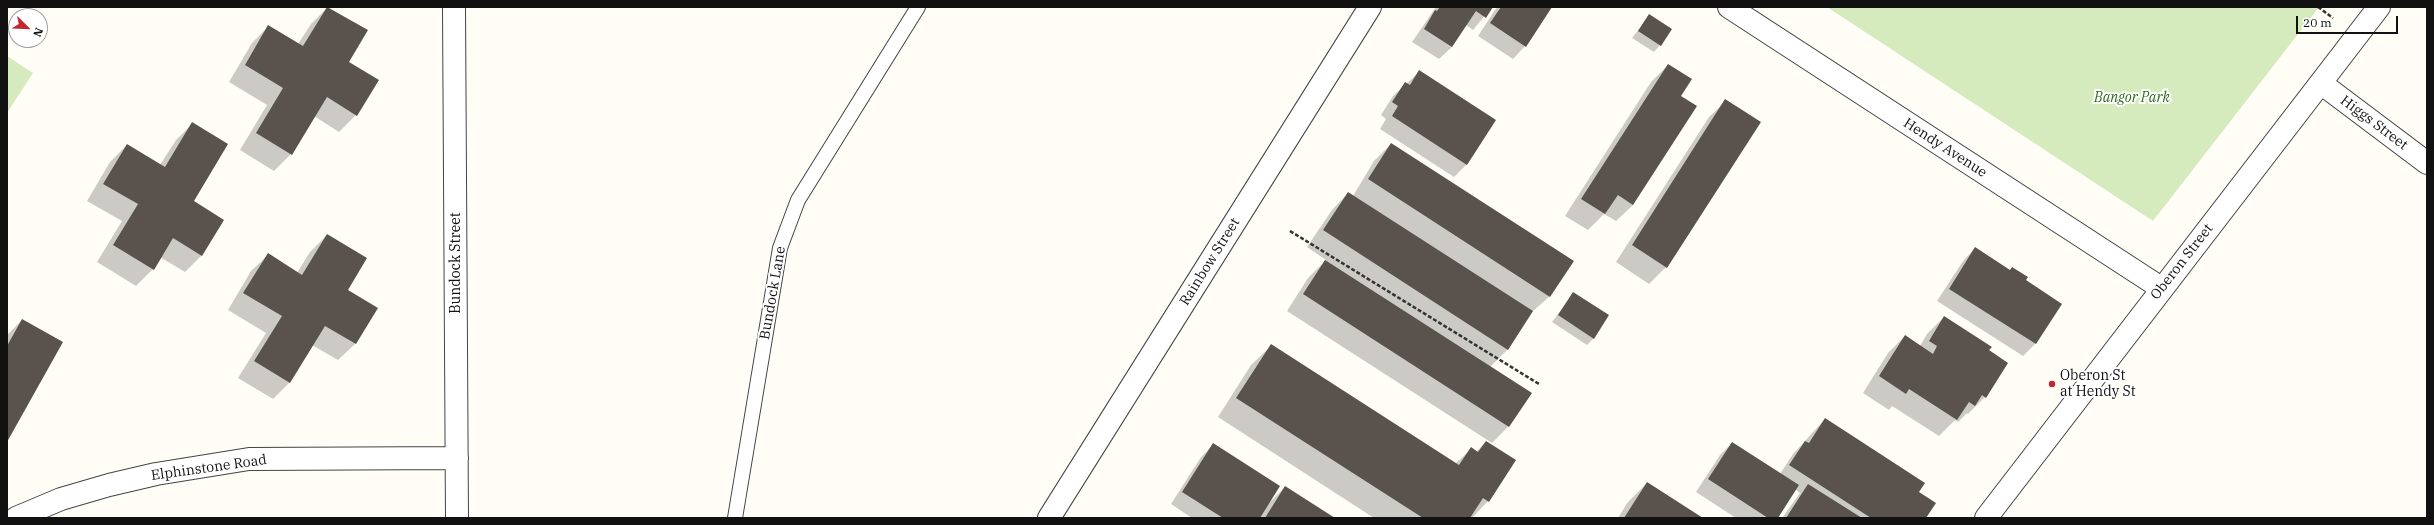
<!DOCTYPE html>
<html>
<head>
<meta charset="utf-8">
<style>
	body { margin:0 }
	#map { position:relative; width:2434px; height:525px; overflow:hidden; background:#fffdf5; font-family:"IBM Plex Serif",serif }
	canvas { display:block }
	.frame { position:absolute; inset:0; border:8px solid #111; pointer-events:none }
	.north { position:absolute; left:8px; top:8px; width:40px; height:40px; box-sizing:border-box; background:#fff; border:1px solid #a0a0a0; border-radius:50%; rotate:113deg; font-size:11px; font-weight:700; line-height:16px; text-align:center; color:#111 }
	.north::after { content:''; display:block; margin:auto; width:14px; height:18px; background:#c4262e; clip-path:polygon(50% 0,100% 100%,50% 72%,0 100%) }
	.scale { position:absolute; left:2296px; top:16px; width:102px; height:18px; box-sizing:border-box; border:2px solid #111; border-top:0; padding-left:5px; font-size:12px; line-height:14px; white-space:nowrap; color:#111; -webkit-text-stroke:3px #fff; paint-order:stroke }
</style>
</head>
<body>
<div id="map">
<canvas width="2434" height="525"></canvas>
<div class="frame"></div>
<div class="north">N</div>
<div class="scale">20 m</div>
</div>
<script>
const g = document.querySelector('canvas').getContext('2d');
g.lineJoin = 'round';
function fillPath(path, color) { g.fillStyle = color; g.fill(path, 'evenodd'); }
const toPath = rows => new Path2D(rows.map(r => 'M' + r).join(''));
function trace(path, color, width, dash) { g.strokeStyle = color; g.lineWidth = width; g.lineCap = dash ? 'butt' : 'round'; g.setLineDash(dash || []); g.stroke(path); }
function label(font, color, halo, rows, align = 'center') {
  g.font = font + ' "IBM Plex Serif",serif'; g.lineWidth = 4; g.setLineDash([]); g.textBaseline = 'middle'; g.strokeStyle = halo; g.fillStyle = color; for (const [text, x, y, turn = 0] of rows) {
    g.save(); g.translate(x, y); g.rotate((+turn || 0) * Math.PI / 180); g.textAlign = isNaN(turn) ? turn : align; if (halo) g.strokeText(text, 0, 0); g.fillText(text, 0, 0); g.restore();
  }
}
const green = toPath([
	[1827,7,2319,7,2153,221],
	[7,56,33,73,7,113]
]);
const shadow = toPath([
	[328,7,367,31,348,62,356,115,339,132,314,116,291,154,274,171,240,150,267,105,229,82,252,43,269,26,298,44,311,24],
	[1436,7,1492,7,1473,30,1466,25,1452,47,1439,59,1412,42],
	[1497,7,1550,7,1525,46,1513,59,1478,36],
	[1649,16,1660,45,1654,52,1632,38],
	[1668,65,1680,96,1633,205,1616,221,1604,214,1588,230,1565,216,1651,82],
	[1419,72,1495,120,1466,165,1454,177,1380,129,1386,119,1381,115,1393,96],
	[1726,101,1666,267,1649,284,1616,262,1709,117],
	[193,123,192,202,201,256,185,272,160,257,153,269,136,286,97,262,122,221,87,201,110,162,127,145,160,165,176,140],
	[1391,144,1550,296,1532,312,1508,349,1490,367,1508,427,1492,443,1287,311,1308,278,1326,260,1307,247,1332,210,1348,193,1353,196,1374,161],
	[327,235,347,290,376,309,355,344,338,360,312,345,290,382,273,399,238,378,266,333,228,310,251,271,268,255,297,273,310,252],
	[1975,248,2061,304,2035,344,2023,356,1937,301,1963,261],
	[1573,294,1594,338,1587,345,1552,322],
	[1944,317,1987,351,1985,397,1968,414,1967,413,1958,422,1955,420,1939,436,1892,406,1889,410,1863,393,1888,353,1905,336,1920,346,1927,334],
	[22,320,7,440,7,335],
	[1271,346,1455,464,1471,449,1476,452,1486,442,1488,501,1472,518,1374,518,1218,417,1251,365],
	[1825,419,1925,518,1782,518,1800,493,1795,489,1777,518,1736,518,1696,492,1720,455,1732,443,1780,474,1793,454],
	[1214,444,1269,503,1285,487,1333,518,1192,518,1171,504,1201,457],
	[1647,483,1702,518,1618,518,1628,502]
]);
const building = toPath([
	[327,7,368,30,349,62,379,80,357,116,327,97,292,155,256,133,283,88,245,65,268,25,303,46],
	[1440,7,1493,7,1486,18,1476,11,1452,47,1424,29,1435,10,1437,11],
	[1501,7,1552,7,1526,47,1490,23],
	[1649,14,1672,29,1661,46,1638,31],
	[1668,64,1692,79,1681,96,1697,106,1633,205,1618,195,1605,214,1581,199],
	[1419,70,1496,120,1467,165,1392,116,1398,106,1392,102,1405,82,1410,85],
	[1725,99,1761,122,1667,268,1632,245],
	[192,122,228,144,194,201,224,220,202,256,173,238,154,270,113,245,138,204,103,184,127,144,165,167],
	[1391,143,1574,261,1550,297,1368,179],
	[1348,192,1533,311,1508,350,1323,230],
	[327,234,367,258,348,290,378,308,356,344,325,326,290,383,254,361,282,316,243,293,268,253,302,275],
	[1975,247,2010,270,2012,267,2028,277,2026,280,2062,304,2036,344,1949,289],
	[1325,260,1532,393,1509,427,1303,294],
	[1573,292,1609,315,1594,339,1558,315],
	[1944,316,1992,347,1989,350,2008,363,1986,398,1982,395,1975,406,1969,402,1957,420,1909,389,1906,394,1879,376,1905,335,1933,354,1937,346,1929,341],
	[22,319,63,342,7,442,7,346],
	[1271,344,1459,465,1471,447,1478,452,1486,441,1516,460,1489,502,1483,498,1470,518,1423,518,1236,398],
	[1825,418,1925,483,1919,492,1936,503,1926,518,1871,518,1789,465,1805,441,1809,443],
	[1732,442,1799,485,1778,518,1768,518,1708,479],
	[1213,443,1280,486,1260,518,1223,518,1182,492],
	[1647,482,1703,518,1624,518],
	[1808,484,1862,518,1786,518],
	[1285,486,1335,518,1265,518]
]);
const path = toPath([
	[2318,7,2333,18],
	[1290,231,1539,384]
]);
const service = toPath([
	[735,518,780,248,798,200,918,7]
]);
const minor = toPath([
	[454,7,457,518],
	[1729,7,2161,288],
	[2322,84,2427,163],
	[16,518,61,499,109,485,156,474,249,459,457,458],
	[1986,518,2379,7]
]);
const tertiary = toPath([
	[1049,518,1370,7]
]);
const markers = [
	[2052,384,4,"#c4262e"]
];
const parkNames = [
	["Bangor Park",2132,98]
];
const streetNames = [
	["Higgs Street",2374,123,37],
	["Hendy Avenue",1945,148,33],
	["Rainbow Street",1210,262,-58],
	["Oberon Street",2182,262,-52],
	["Bundock Street",456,263,-90],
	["Bundock Lane",773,293,-80],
	["Elphinstone Road",209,468,-8]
];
const poiNames = [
	["Oberon St",2060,376],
	["at Hendy St",2060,392]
];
fillPath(green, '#d5ebbd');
fillPath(shadow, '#0003');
fillPath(building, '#5a524d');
trace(service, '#444', 16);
trace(minor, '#444', 24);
trace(tertiary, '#444', 24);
trace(path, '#333', 2.5, [4, 2]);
trace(service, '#fff', 14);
trace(minor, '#fff', 22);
trace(tertiary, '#fff', 22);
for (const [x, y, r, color] of markers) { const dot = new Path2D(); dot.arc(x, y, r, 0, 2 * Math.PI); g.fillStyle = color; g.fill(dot); trace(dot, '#fff', 1.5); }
label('italic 14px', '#2f6b1f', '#fff', parkNames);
label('14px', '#111', '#fff', streetNames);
label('14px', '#111', '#fff', poiNames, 'left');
</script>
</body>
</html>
